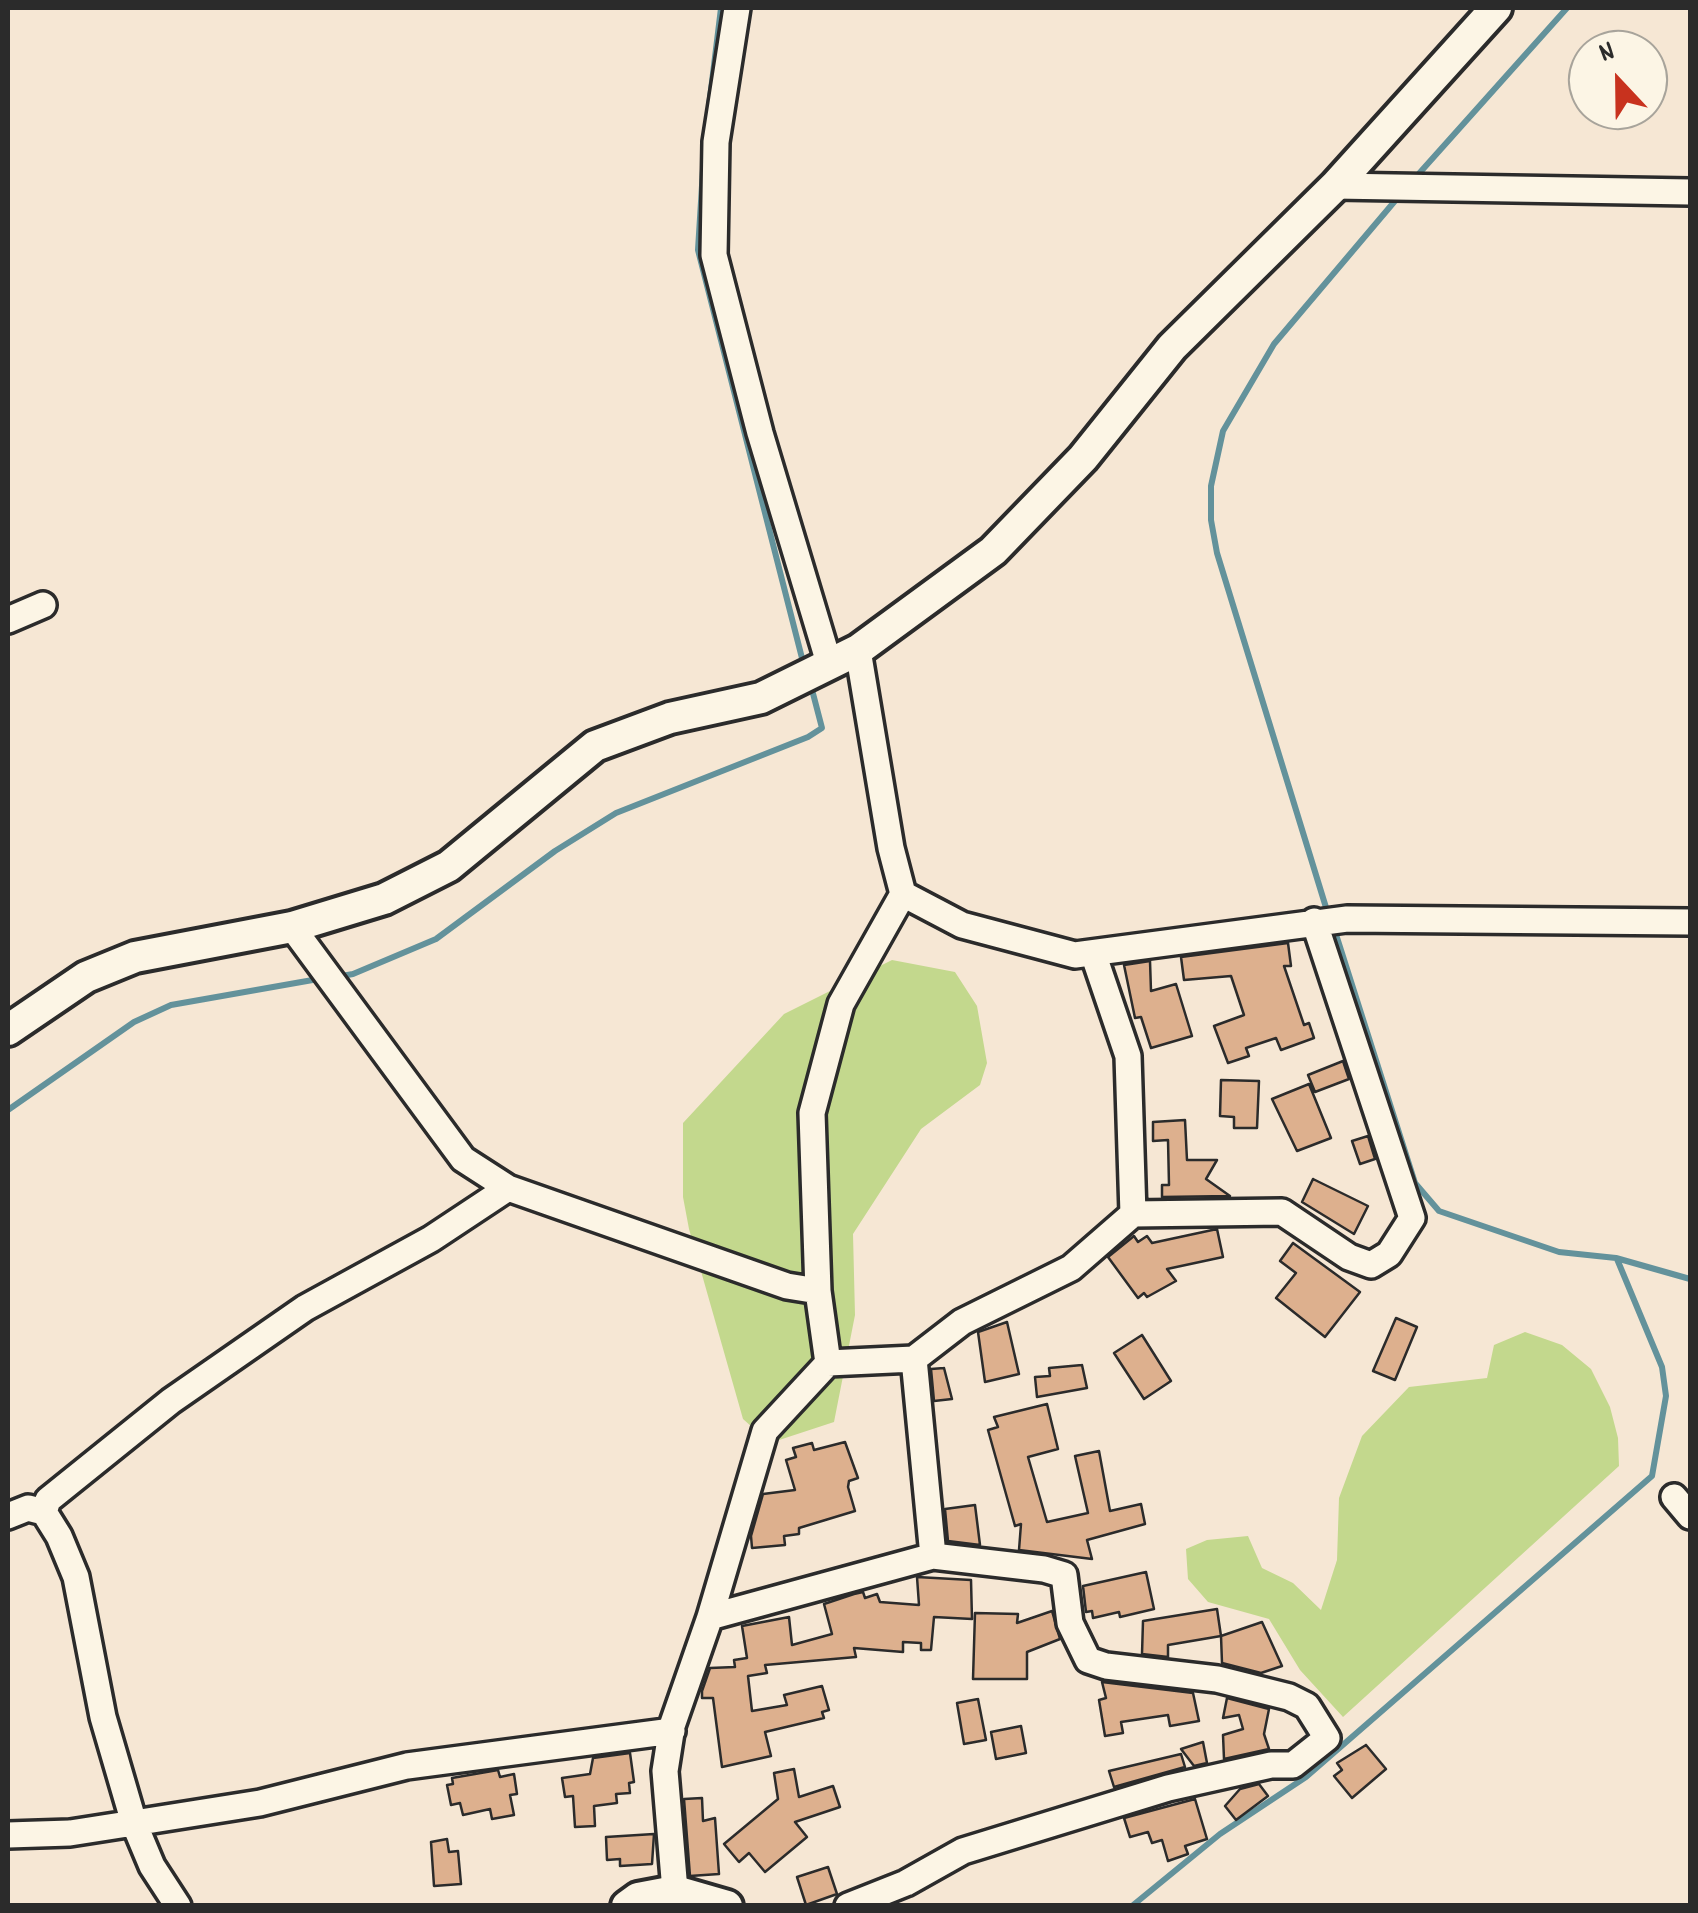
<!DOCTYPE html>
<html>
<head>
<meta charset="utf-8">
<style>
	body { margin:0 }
	#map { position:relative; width:1698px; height:1913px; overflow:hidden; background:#f6e7d4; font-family:Dekko,sans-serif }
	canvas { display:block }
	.frame { position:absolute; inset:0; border:10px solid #2b2b2b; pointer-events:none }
	.north { position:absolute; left:1568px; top:30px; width:100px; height:100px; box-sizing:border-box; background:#fcf5e5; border:2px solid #a8a49b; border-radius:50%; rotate:338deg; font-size:28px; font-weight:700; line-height:40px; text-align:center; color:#2b2b2b }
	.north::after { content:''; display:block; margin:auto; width:35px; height:45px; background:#c8321e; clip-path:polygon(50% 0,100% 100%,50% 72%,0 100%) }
</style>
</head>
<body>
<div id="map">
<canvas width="1698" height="1913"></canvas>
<div class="frame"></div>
<div class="north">N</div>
</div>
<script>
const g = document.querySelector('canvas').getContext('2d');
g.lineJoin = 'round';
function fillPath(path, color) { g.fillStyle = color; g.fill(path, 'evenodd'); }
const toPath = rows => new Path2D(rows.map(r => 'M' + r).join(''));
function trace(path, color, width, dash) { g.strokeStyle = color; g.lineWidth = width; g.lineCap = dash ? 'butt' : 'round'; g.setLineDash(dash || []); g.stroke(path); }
const green = toPath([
	[892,960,955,972,977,1006,987,1063,980,1085,921,1129,853,1234,855,1315,834,1422,770,1443,743,1419,689,1229,683,1197,683,1123,784,1014],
	[1525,1332,1562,1345,1591,1369,1610,1407,1618,1438,1619,1466,1343,1717,1300,1670,1269,1619,1208,1602,1188,1579,1186,1549,1207,1540,1248,1536,1262,1568,1293,1583,1321,1610,1337,1560,1339,1498,1362,1436,1409,1387,1487,1378,1494,1345]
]);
const stream = toPath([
	[709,106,721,8],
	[704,153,698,250,804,666],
	[1415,178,1567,8],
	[1328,914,1217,553,1211,520,1211,486,1223,431,1274,344,1400,195],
	[1333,925,1415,1183,1439,1211,1559,1252,1616,1258,1690,1279],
	[336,977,353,974,436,939,555,851,616,813,808,737,822,728,810,682],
	[8,1110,134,1022,171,1005,324,978],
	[1132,1906,1220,1834,1306,1777,1652,1476,1666,1396,1662,1367,1617,1259]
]);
const building = toPath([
	[1288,943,1291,966,1284,966,1304,1025,1309,1023,1314,1038,1281,1050,1276,1038,1246,1048,1249,1056,1228,1063,1214,1026,1244,1015,1231,976,1184,980,1181,957,1288,943],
	[1150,961,1151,991,1176,984,1192,1036,1151,1048,1141,1017,1135,1018,1124,965,1150,961],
	[1343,1061,1349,1079,1315,1092,1308,1075,1343,1061],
	[1221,1080,1259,1081,1257,1128,1234,1128,1234,1117,1220,1116,1221,1080],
	[1309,1084,1331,1138,1297,1151,1272,1099,1309,1084],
	[1185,1120,1187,1160,1217,1160,1206,1179,1230,1196,1162,1197,1162,1185,1169,1185,1168,1140,1153,1141,1153,1122,1185,1120],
	[1368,1136,1375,1159,1360,1164,1352,1141,1368,1136],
	[1313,1179,1368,1206,1354,1234,1302,1202,1313,1179],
	[1217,1229,1223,1257,1167,1269,1176,1281,1147,1297,1144,1293,1138,1298,1108,1257,1134,1236,1138,1242,1147,1236,1152,1243,1217,1229],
	[1293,1243,1360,1292,1325,1337,1276,1298,1296,1273,1280,1261,1293,1243],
	[1396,1318,1417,1327,1395,1380,1373,1371,1396,1318],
	[1007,1322,1019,1374,985,1382,978,1332,1007,1322],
	[1142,1335,1171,1381,1144,1399,1114,1353,1142,1335],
	[1082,1365,1087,1388,1037,1397,1035,1377,1050,1376,1049,1368,1082,1365],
	[944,1368,952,1399,934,1401,931,1369,944,1368],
	[1047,1404,1058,1449,1028,1457,1047,1522,1088,1513,1075,1456,1099,1451,1110,1511,1141,1504,1145,1524,1087,1540,1092,1559,1019,1550,1021,1524,1015,1526,988,1430,998,1427,994,1417,1047,1404],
	[845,1442,858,1478,849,1481,848,1487,855,1511,799,1528,799,1534,784,1536,785,1545,752,1548,751,1536,763,1494,795,1490,786,1460,796,1457,793,1448,812,1443,814,1450,845,1442],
	[975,1505,980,1545,948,1541,945,1509,975,1505],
	[1146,1572,1154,1609,1120,1617,1119,1612,1093,1618,1092,1611,1086,1612,1083,1586,1146,1572],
	[917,1577,971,1580,972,1619,934,1617,931,1650,921,1650,921,1643,903,1642,903,1652,854,1648,856,1657,765,1665,767,1673,748,1676,752,1711,787,1705,784,1695,822,1686,829,1710,822,1712,824,1718,765,1732,771,1756,722,1767,713,1698,702,1698,702,1691,710,1668,735,1667,734,1660,747,1658,742,1626,789,1617,792,1645,832,1634,824,1604,854,1594,863,1592,865,1598,877,1594,880,1602,919,1605,917,1577],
	[1217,1609,1221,1636,1168,1645,1168,1657,1142,1654,1143,1621,1217,1609],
	[1052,1611,1060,1639,1027,1652,1027,1679,973,1679,975,1613,1018,1614,1017,1623,1052,1611],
	[1262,1622,1282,1666,1261,1673,1222,1663,1221,1636,1262,1622],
	[1102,1682,1193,1693,1199,1721,1170,1726,1168,1715,1121,1722,1123,1733,1105,1736,1099,1700,1106,1698,1102,1682],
	[1227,1698,1269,1709,1264,1734,1269,1749,1224,1759,1223,1735,1243,1729,1239,1715,1223,1718,1227,1698],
	[978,1699,986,1740,964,1744,957,1703,978,1699],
	[1021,1726,1026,1753,996,1759,991,1732,1021,1726],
	[1203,1742,1207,1763,1194,1766,1181,1749,1203,1742],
	[1366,1745,1386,1769,1352,1798,1334,1776,1342,1770,1337,1763,1366,1745],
	[630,1753,634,1782,629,1783,630,1793,616,1794,617,1803,594,1806,595,1826,575,1827,573,1796,565,1797,562,1778,590,1774,593,1758,630,1753],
	[1181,1754,1185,1767,1114,1787,1109,1771,1181,1754],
	[794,1769,799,1797,833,1786,840,1807,795,1822,807,1837,765,1872,749,1853,739,1862,724,1844,778,1799,774,1773,794,1769],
	[498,1770,500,1777,514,1774,517,1794,510,1795,514,1815,492,1819,490,1809,463,1815,460,1803,451,1805,447,1785,453,1784,452,1778,498,1770],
	[1259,1784,1268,1796,1236,1820,1225,1806,1240,1789,1259,1784],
	[702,1798,703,1821,715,1818,719,1874,690,1876,684,1799,702,1798],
	[1195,1799,1207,1839,1185,1846,1188,1854,1168,1861,1162,1840,1152,1843,1148,1832,1130,1837,1124,1818,1195,1799],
	[654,1834,652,1864,620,1866,620,1859,607,1860,606,1837,654,1834],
	[447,1839,449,1852,458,1851,461,1884,434,1886,431,1842,447,1839],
	[828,1867,837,1894,806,1905,797,1877,828,1867]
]);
const minor = toPath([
	[737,8,716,142,714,255,760,433,829,663],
	[1335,186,1690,192],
	[8,620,43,605],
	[903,894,962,925,1075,955,1347,919,1690,922],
	[292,927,463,1159,508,1188,787,1286,818,1291],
	[1093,953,1128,1056,1133,1214],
	[914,1359,933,1556],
	[828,1363,914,1359,962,1322,1071,1268,1133,1214,1282,1212,1349,1257,1371,1265,1389,1254,1412,1218,1314,921],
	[1674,1497,1690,1516],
	[44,1512,48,1500,171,1401,305,1308,431,1239,508,1188],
	[8,1516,28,1508,44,1512,59,1536,76,1577,103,1717,134,1823,152,1866,178,1906],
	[710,1617,933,1556,1044,1569,1064,1575,1070,1623,1088,1660,1106,1666,1217,1679,1289,1697,1307,1706,1327,1738,1293,1765,1271,1765,1168,1788,963,1851,906,1883,848,1906],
	[8,1835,70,1833,134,1823,260,1803,407,1766,672,1731],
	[675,1891,665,1771,672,1726,710,1617,765,1431,828,1363,818,1291,812,1113,841,1004,903,894,891,848,858,650]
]);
const tertiary = toPath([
	[8,1030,86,977,135,957,292,927,384,899,449,866,595,746,670,718,761,698,858,650,993,551,1083,458,1172,347,1335,186,1496,8],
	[627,1906,638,1898,675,1891,727,1906]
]);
fillPath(green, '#c3d88d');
trace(stream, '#63929b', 6);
fillPath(building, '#ddb08e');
trace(building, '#2b2b2b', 2.5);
trace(minor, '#2b2b2b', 32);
trace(tertiary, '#2b2b2b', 38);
trace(minor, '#fcf5e5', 25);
trace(tertiary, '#fcf5e5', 30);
</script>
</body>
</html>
